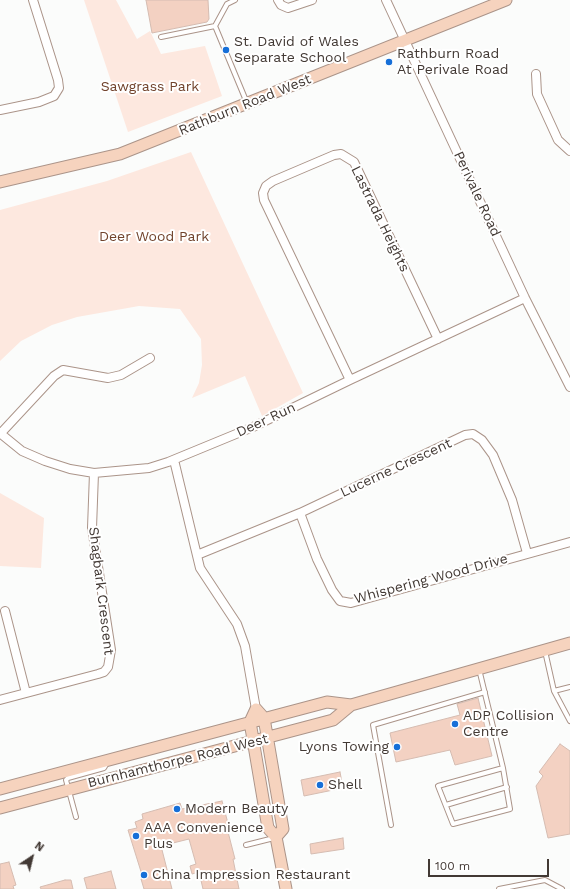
<!DOCTYPE html>
<html>
<head>
<meta charset="utf-8">
<style>
	body { margin:0 }
	#map { position:relative; width:570px; height:889px; overflow:hidden; background:#fbfcfb; font-family:"Work Sans",sans-serif }
	canvas { display:block }
	.north { position:absolute; left:12px; top:837px; width:40px; height:40px; -webkit-text-stroke:3px #fff; paint-order:stroke; rotate:35deg; font-size:11px; font-weight:700; line-height:16px; text-align:center; color:#423934 }
	.north::after { content:''; display:block; margin:auto; width:14px; height:18px; background:#423934; clip-path:polygon(50% 0,100% 100%,50% 72%,0 100%) }
	.scale { position:absolute; left:428px; top:859px; width:121px; height:18px; box-sizing:border-box; border:2px solid #423934; border-top:0; padding-left:5px; font-size:12px; line-height:14px; white-space:nowrap; color:#423934; -webkit-text-stroke:3px #fff; paint-order:stroke }
</style>
</head>
<body>
<div id="map">
<canvas width="570" height="889"></canvas>
<div class="north">N</div>
<div class="scale">100 m</div>
</div>
<script>
const g = document.querySelector('canvas').getContext('2d');
g.lineJoin = 'round';
function fillPath(path, color) { g.fillStyle = color; g.fill(path, 'evenodd'); }
const toPath = rows => new Path2D(rows.map(r => 'M' + r).join(''));
function trace(path, color, width, dash) { g.strokeStyle = color; g.lineWidth = width; g.lineCap = dash ? 'butt' : 'round'; g.setLineDash(dash || []); g.stroke(path); }
function label(font, color, halo, rows, align = 'center') {
  g.font = font + ' "Work Sans",sans-serif'; g.lineWidth = 4; g.setLineDash([]); g.textBaseline = 'middle'; g.strokeStyle = halo; g.fillStyle = color; for (const [text, x, y, turn = 0] of rows) {
    g.save(); g.translate(x, y); g.rotate((+turn || 0) * Math.PI / 180); g.textAlign = isNaN(turn) ? turn : align; if (halo) g.strokeText(text, 0, 0); g.fillText(text, 0, 0); g.restore();
  }
}
const green = toPath([
	[84,0,116,0,137,39,150,31,161,54,205,46,222,96,128,132],
	[191,152,303,393,262,416,245,376,192,398,199,383,202,365,201,339,180,309,139,306,77,317,52,325,21,341,0,361,0,210,107,181],
	[0,493,44,518,41,568,0,566]
]);
const building = toPath([
	[146,0,208,0,209,19,207,22,152,33,146,0],
	[478,698,492,756,455,765,450,750,396,762,390,733,460,715,457,704,478,698],
	[560,744,570,751,570,834,548,838,536,786,543,776,539,772,560,744],
	[340,772,343,788,304,796,301,780,340,772],
	[222,801,229,827,227,828,235,859,233,859,239,889,203,889,199,872,192,874,190,866,196,864,189,839,161,846,172,889,144,889,141,879,143,878,128,830,137,828,135,822,143,819,142,814,180,803,182,809,222,801],
	[343,838,344,849,311,854,310,844,343,838],
	[9,862,16,885,13,886,14,889,0,889,0,864,9,862],
	[111,871,116,889,87,889,84,878,111,871],
	[65,880,71,880,73,889,41,889,40,887,65,880]
]);
const lane = toPath([
	[235,0,227,4,215,26,247,103],
	[161,37,215,26],
	[545,651,554,691,570,721],
	[479,669,503,768,510,809,453,824,438,786,503,768],
	[554,691,570,687],
	[446,805,507,787],
	[76,817,66,780,68,778,104,768,107,763],
	[391,825,373,725,485,692],
	[246,845,274,838],
	[499,889,545,880,562,889]
]);
const street = toPath([
	[278,0,281,5,288,8,312,0],
	[386,0,525,298,570,387],
	[536,74,537,94,558,140,570,151],
	[0,110,39,102,54,96,59,88,58,80,33,0],
	[350,380,264,200,263,193,266,186,273,181,334,155,341,154,354,162,438,339],
	[0,433,22,451,45,461,70,469,94,473,149,468,168,462,253,427,350,380,525,298],
	[0,434,54,376,63,370,108,378,121,375,150,358],
	[174,460,200,568,237,624,245,646,256,709],
	[300,513,317,559,332,590,340,601,351,603,570,542],
	[197,555,300,513,465,435,473,434,482,440,493,455,512,500,527,553],
	[5,611,26,693],
	[0,700,98,674,104,672,108,667,111,650,92,528,94,473]
]);
const secondary = toPath([
	[0,182,120,154,506,0],
	[0,789,327,702,351,705,570,643],
	[0,808,333,720,351,705],
	[276,837,283,829,264,718,256,709,250,722,268,828,276,837,286,889]
]);
const markers = [
	[226,50,4,"#166fd8"],
	[389,62,4,"#166fd8"],
	[455,724,4,"#166fd8"],
	[397,747,4,"#166fd8"],
	[320,785,4,"#166fd8"],
	[177,809,4,"#166fd8"],
	[136,836,4,"#166fd8"],
	[144,875,4,"#166fd8"]
];
const poiNames = [
	["St. David of Wales",234,42],
	["Separate School",234,58],
	["Rathburn Road",397,54],
	["At Perivale Road",397,70],
	["ADP Collision",463,716],
	["Centre",463,732],
	["Lyons Towing",389,747,"right"],
	["Shell",328,785],
	["Modern Beauty",185,809],
	["AAA Convenience",144,828],
	["Plus",144,844],
	["China Impression Restaurant",152,875]
];
const parkNames = [
	["Sawgrass Park",150,87],
	["Deer Wood Park",154,237]
];
const streetNames = [
	["Rathburn Road West",245,105,-22],
	["Perivale Road",477,194,65],
	["Lastrada Heights",380,219,64],
	["Deer Run",266,420,-25],
	["Lucerne Crescent",396,468,-25],
	["Whispering Wood Drive",431,579,-15],
	["Shagbark Crescent",101,591,83],
	["Burnhamthorpe Road West",178,761,-14]
];
fillPath(green, '#fde8df');
fillPath(building, '#f3d1c2');
trace(building, '#d5bcb1', 1);
trace(lane, '#ab9489', 6);
trace(street, '#ab9489', 10);
trace(secondary, '#ab9489', 13);
trace(lane, '#fff', 4);
trace(street, '#fff', 8);
trace(secondary, '#f6d3be', 11);
for (const [x, y, r, color] of markers) { const dot = new Path2D(); dot.arc(x, y, r, 0, 2 * Math.PI); g.fillStyle = color; g.fill(dot); trace(dot, '#fff', 1.5); }
label('14px', '#423934', '#fff', poiNames, 'left');
label('14px', '#71432c', '#fff', parkNames);
label('14px', '#423934', '#fff', streetNames);
</script>
</body>
</html>
